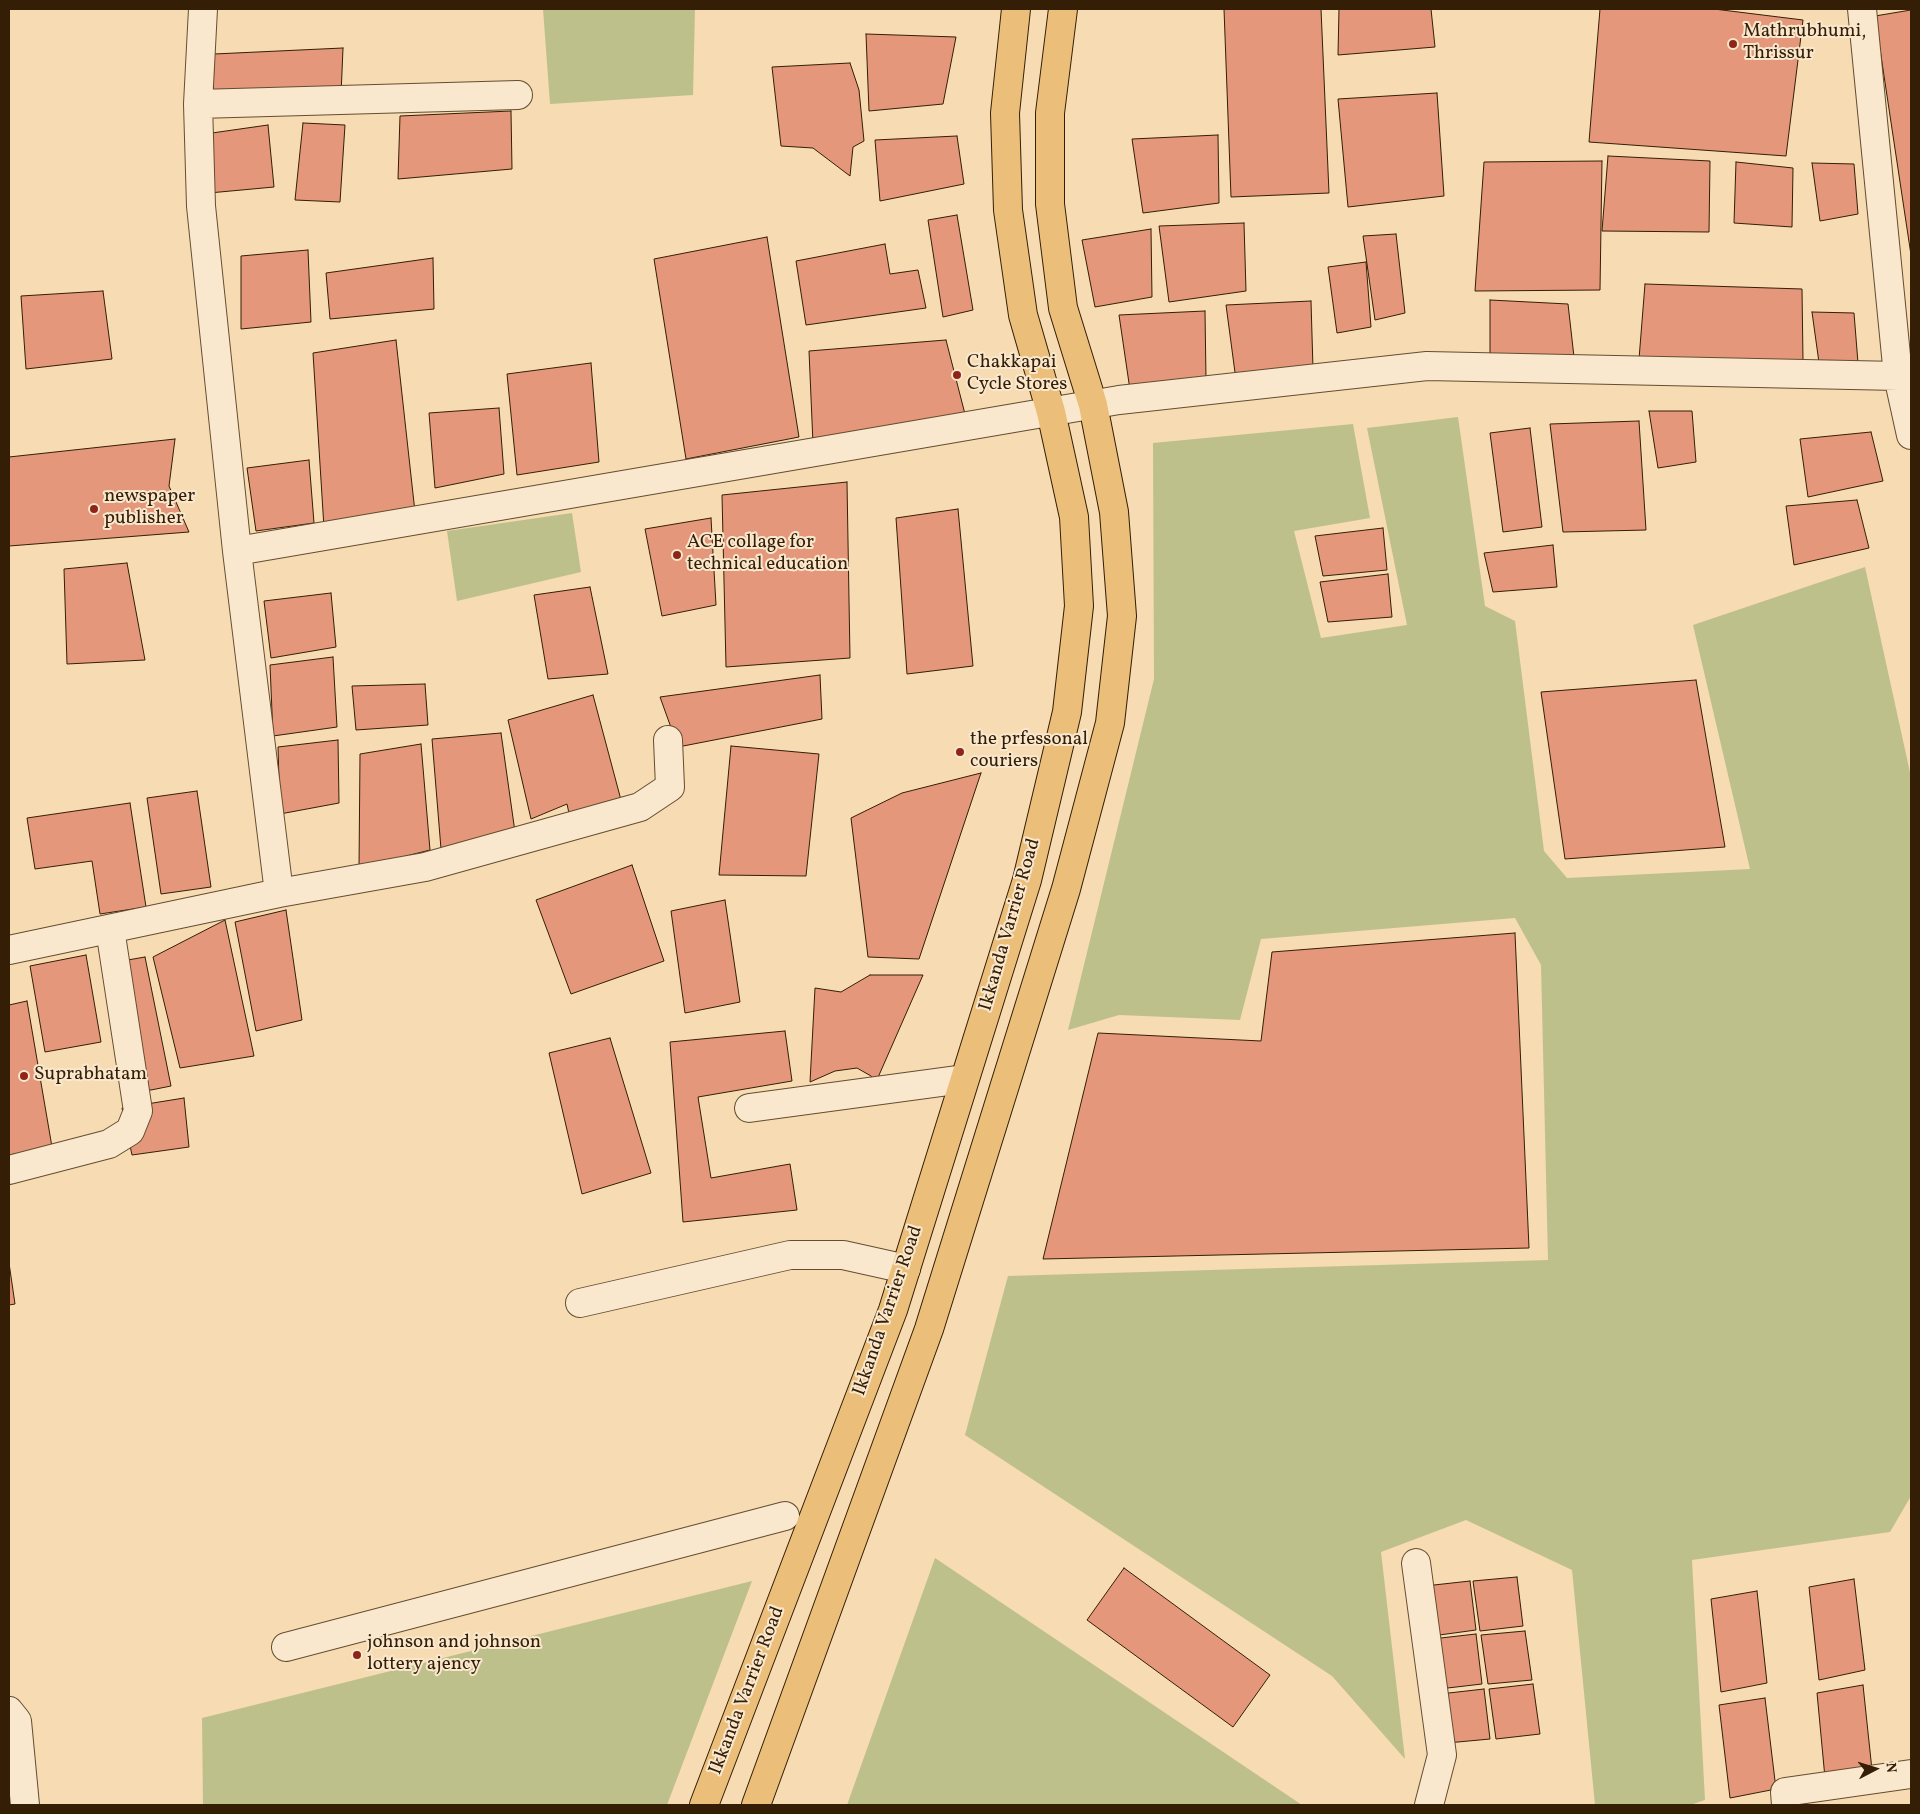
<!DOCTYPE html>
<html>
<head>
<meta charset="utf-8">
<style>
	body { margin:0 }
	#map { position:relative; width:1920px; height:1814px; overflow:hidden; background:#f6dbb3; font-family:Vollkorn,serif }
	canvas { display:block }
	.frame { position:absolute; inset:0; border:10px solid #341e05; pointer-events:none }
	.north { position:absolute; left:1850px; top:1744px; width:50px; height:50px; -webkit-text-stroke:4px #f9e8ce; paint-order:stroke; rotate:85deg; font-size:14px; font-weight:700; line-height:20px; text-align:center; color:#341e05 }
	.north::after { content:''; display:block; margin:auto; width:18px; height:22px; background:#341e05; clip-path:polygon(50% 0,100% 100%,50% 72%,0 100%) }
</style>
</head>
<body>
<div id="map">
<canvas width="1920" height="1814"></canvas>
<div class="frame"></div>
<div class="north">N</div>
</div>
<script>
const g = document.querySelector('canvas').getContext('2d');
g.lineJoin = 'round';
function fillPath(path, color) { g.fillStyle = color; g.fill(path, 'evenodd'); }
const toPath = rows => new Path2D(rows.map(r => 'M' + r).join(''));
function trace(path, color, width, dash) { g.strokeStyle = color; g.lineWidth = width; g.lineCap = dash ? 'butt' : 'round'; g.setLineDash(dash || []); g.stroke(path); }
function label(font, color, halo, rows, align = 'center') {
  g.font = font + ' Vollkorn,serif'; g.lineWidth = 4; g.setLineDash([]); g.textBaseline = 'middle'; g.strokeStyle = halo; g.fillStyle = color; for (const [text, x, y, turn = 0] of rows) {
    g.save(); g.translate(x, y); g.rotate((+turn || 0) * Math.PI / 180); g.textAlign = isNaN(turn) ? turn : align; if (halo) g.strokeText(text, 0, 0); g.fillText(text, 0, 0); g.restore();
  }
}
const green = toPath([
	[543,9,695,9,693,95,550,104],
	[1458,417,1485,606,1515,621,1544,851,1567,878,1750,869,1693,625,1865,567,1911,777,1911,1496,1890,1532,1692,1560,1705,1800,1690,1805,1595,1805,1572,1570,1466,1520,1381,1552,1405,1759,1332,1676,965,1435,1008,1276,1548,1260,1541,965,1515,918,1261,939,1240,1020,1119,1015,1068,1030,1154,679,1153,443,1353,424,1370,518,1294,531,1321,638,1407,625,1367,428],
	[572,513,581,572,457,601,447,531],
	[935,1558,1302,1805,847,1805],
	[752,1581,667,1805,203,1805,202,1718]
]);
const building = toPath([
	[1224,9,1321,9,1329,193,1231,197,1224,9],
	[1339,9,1431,9,1435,47,1338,55,1339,9],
	[1600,9,1714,9,1803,20,1786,156,1589,142,1600,9],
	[1911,10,1911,255,1875,16,1911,10],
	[866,34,956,37,943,104,869,111,866,34],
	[343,48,341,95,213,103,214,54,343,48],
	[850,63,859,90,864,141,853,147,850,176,813,148,781,146,772,67,850,63],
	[1437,93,1444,196,1348,207,1338,99,1437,93],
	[511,111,512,169,398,179,400,116,511,111],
	[303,123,345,125,340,202,295,200,303,123],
	[268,125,274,187,209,193,205,134,268,125],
	[1218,135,1219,203,1143,213,1132,139,1218,135],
	[957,136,964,184,880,201,875,140,957,136],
	[1608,156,1710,161,1709,232,1602,231,1608,156],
	[1602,161,1600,290,1475,291,1484,162,1602,161],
	[1736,162,1793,168,1792,227,1734,223,1736,162],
	[1812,163,1854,164,1858,214,1820,221,1812,163],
	[957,215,973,310,943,317,928,220,957,215],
	[1244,223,1246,291,1169,302,1159,226,1244,223],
	[1151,229,1152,297,1095,307,1082,240,1151,229],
	[1396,234,1405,313,1375,320,1363,236,1396,234],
	[767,237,799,437,686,459,654,259,767,237],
	[885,244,890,274,918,270,926,308,806,325,796,261,885,244],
	[308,250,311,322,241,329,241,256,308,250],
	[433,258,434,309,330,319,326,273,433,258],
	[1366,262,1371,327,1337,333,1328,267,1366,262],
	[1645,284,1802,289,1803,361,1639,359,1645,284],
	[103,291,112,359,26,369,21,296,103,291],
	[1490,300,1568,304,1574,357,1490,354,1490,300],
	[1311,301,1313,369,1236,380,1226,305,1311,301],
	[1205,311,1206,379,1130,390,1119,315,1205,311],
	[1812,312,1854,313,1858,363,1820,370,1812,312],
	[396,340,415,512,324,528,313,353,396,340],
	[946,340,966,418,813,444,809,351,946,340],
	[591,363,599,462,517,475,507,374,591,363],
	[499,408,504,474,435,488,429,413,499,408],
	[1649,411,1692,411,1696,462,1658,468,1649,411],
	[1639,421,1646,530,1563,532,1550,424,1639,421],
	[1530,428,1542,527,1503,532,1490,433,1530,428],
	[1871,432,1883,481,1808,497,1800,439,1871,432],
	[175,439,169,486,189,532,9,546,9,457,175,439],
	[309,460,314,523,256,531,247,468,309,460],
	[847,482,850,658,726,667,722,495,847,482],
	[1857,500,1869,548,1794,565,1786,506,1857,500],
	[958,509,973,666,907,674,896,518,958,509],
	[711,518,716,605,662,616,645,529,711,518],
	[1383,528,1387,570,1323,576,1315,536,1383,528],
	[1553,545,1557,587,1493,592,1484,553,1553,545],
	[127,563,145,660,67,664,64,569,127,563],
	[1388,574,1392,617,1328,622,1320,582,1388,574],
	[590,587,608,674,548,679,534,595,590,587],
	[331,593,336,647,271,658,264,601,331,593],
	[333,657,337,727,273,736,270,665,333,657],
	[820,675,822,719,678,747,660,697,820,675],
	[1696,680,1725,847,1565,859,1541,692,1696,680],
	[425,684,428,725,356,730,352,686,425,684],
	[593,695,621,800,570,818,567,804,531,819,508,720,593,695],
	[501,733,515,832,441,849,432,739,501,733],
	[338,740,339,803,280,814,278,747,338,740],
	[421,744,430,850,359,868,360,754,421,744],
	[731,746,819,754,806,876,719,875,731,746],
	[981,773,919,959,868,957,851,818,902,793,981,773],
	[197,791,211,887,161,894,147,798,197,791],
	[130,803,146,907,100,914,92,861,35,869,27,818,130,803],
	[632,865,664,961,571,994,536,900,632,865],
	[725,900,740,1002,685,1013,671,911,725,900],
	[286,910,302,1020,256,1031,235,922,286,910],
	[225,920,254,1056,180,1068,153,957,225,920],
	[1515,933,1529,1248,1043,1259,1098,1033,1261,1041,1272,952,1515,933],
	[86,955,101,1042,45,1052,30,966,86,955],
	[145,957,171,1086,151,1090,139,1090,122,961,145,957],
	[870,975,923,975,876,1082,871,1076,857,1068,835,1071,810,1082,815,988,841,992,870,975],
	[27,1001,52,1147,9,1155,9,1005,27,1001],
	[785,1031,792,1081,698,1097,711,1178,790,1164,797,1210,683,1222,670,1042,785,1031],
	[610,1038,651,1173,582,1194,549,1053,610,1038],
	[184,1098,189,1147,132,1155,122,1108,184,1098],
	[9,1263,15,1304,9,1305,9,1263],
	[1124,1568,1270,1675,1233,1727,1087,1620,1124,1568],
	[1517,1577,1523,1626,1480,1631,1473,1581,1517,1577],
	[1854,1579,1865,1670,1819,1680,1809,1587,1854,1579],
	[1470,1581,1476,1630,1432,1636,1425,1586,1470,1581],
	[1757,1591,1767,1683,1721,1692,1711,1599,1757,1591],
	[1525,1631,1532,1680,1488,1684,1481,1635,1525,1631],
	[1476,1634,1482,1684,1439,1689,1432,1639,1476,1634],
	[1533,1684,1540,1734,1496,1739,1489,1689,1533,1684],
	[1863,1685,1872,1770,1825,1778,1817,1693,1863,1685],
	[1484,1689,1490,1739,1447,1743,1440,1694,1484,1689],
	[1765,1698,1776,1789,1730,1798,1719,1705,1765,1698]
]);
const minor = toPath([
	[1862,9,1898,376,1911,435],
	[198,104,518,95],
	[237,551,1119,400,1427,366,1898,376],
	[279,893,425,867,640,807,670,787,668,740],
	[9,950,279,893,237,551,201,206,198,104,203,9],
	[749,1108,964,1079],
	[9,1170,109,1144,130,1131,138,1111,110,929],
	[580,1303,790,1255,843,1255,906,1269],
	[1416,1563,1442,1755,1429,1805],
	[286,1647,785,1516],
	[9,1711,17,1721,25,1805],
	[1786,1805,1785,1792,1911,1774]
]);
const major = toPath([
	[704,1805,893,1310,1027,880,1067,712,1079,606,1074,517,1051,412,1023,315,1008,210,1005,113,1016,9],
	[756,1805,929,1329,1066,889,1110,723,1122,616,1114,512,1093,405,1063,308,1050,204,1050,113,1063,9]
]);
const markers = [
	[1733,44,5,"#8f2418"],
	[957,375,5,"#8f2418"],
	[94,509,5,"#8f2418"],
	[677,555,5,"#8f2418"],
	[960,752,5,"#8f2418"],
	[24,1076,5,"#8f2418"],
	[357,1655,5,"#8f2418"]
];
const poiNames = [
	["Mathrubhumi,",1743,33],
	["Thrissur",1743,55],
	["Chakkapai",967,364],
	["Cycle Stores",967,386],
	["newspaper",104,498],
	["publisher",104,520],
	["ACE collage for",687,544],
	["technical education",687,566],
	["the prfessonal",970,741],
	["couriers",970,763],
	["Suprabhatam",34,1076],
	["johnson and johnson",367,1644],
	["lottery ajency",367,1666]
];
const streetNames = [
	["Ikkanda Varrier Road",1011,925,-74],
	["Ikkanda Varrier Road",889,1311,-71],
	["Ikkanda Varrier Road",748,1691,-69]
];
fillPath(green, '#bec08b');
fillPath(building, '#e4977a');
trace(building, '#341e05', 1);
trace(minor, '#644d30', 30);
trace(major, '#341e05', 30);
trace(minor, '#f9e8ce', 28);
trace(major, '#ebbe7a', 28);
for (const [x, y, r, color] of markers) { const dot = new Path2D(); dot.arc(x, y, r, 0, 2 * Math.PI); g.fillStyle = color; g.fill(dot); trace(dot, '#f9e8ce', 2); }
label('19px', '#341e05', '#f9e8ce', poiNames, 'left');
label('19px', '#341e05', '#f9e8ce', streetNames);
</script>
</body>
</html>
